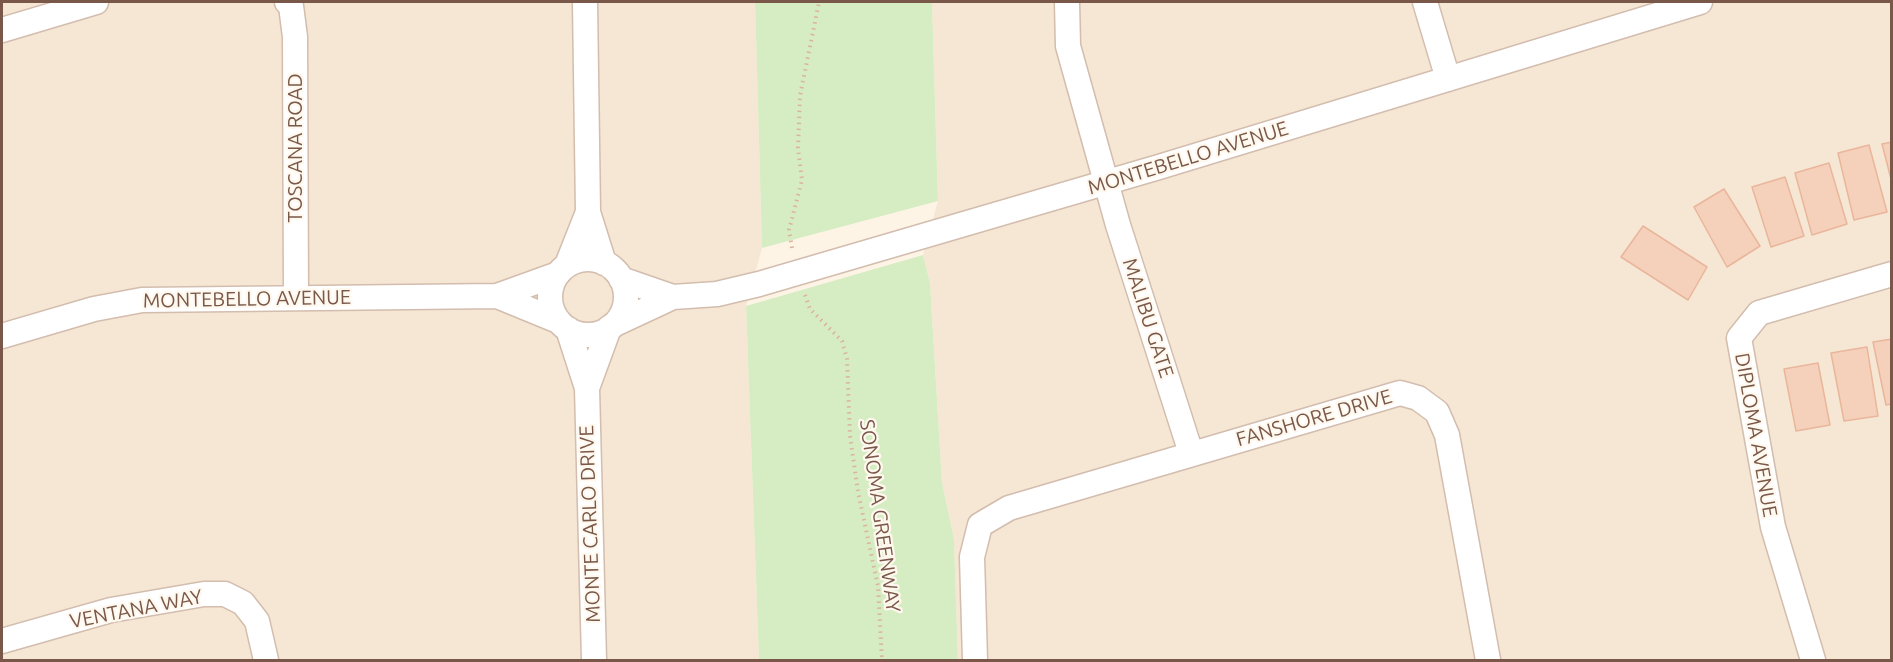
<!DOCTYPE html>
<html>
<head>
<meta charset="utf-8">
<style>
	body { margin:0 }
	#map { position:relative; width:1893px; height:662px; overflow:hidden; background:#fef4e6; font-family:Ubuntu,sans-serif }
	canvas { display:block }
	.frame { position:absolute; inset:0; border:3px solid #7a5849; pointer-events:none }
</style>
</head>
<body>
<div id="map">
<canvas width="1893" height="662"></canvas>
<div class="frame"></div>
</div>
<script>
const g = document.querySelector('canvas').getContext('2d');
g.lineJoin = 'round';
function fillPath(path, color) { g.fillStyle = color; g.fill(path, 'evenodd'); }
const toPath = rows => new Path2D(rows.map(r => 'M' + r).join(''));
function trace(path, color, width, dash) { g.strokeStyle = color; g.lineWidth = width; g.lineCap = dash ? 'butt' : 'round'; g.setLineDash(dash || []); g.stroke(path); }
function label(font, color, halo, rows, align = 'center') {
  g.font = font + ' Ubuntu,sans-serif'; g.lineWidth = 4.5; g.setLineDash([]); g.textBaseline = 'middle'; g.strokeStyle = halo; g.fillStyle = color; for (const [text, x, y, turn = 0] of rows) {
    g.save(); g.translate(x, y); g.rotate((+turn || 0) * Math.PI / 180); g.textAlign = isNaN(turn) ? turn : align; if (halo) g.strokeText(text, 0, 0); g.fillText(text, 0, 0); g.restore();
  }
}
const residential = toPath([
	[2,2,755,2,762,248,746,306,759,660,2,660],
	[932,2,1891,2,1891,660,958,660,954,539,942,483,930,283,923,255,938,201]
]);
const green = toPath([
	[755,2,932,2,938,201,762,248],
	[923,255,930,283,942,483,954,539,958,660,759,660,746,306]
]);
const building = toPath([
	[1892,142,1892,183,1882,144,1892,142],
	[1869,145,1887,212,1854,220,1838,153,1869,145],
	[1829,163,1847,224,1812,235,1795,173,1829,163],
	[1785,177,1804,236,1771,247,1752,187,1785,177],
	[1724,189,1760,246,1727,267,1694,207,1724,189],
	[1643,226,1707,267,1688,300,1621,257,1643,226],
	[1892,339,1892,404,1886,405,1873,342,1892,339],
	[1867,347,1878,416,1844,421,1831,353,1867,347],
	[1818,363,1830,425,1796,431,1784,369,1818,363]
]);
const path = toPath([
	[792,248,789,230,802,180,798,148,800,96,819,2],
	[805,295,810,309,842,341,847,359,850,436,858,492,878,586,882,660]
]);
const street = toPath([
	[287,2,291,6,295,37,296,297],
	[585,2,588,212,604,263],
	[1067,2,1068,46,1118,225,1191,453],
	[1425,2,1448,79],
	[2,30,96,2],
	'550 297a38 38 0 1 1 76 0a38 38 0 1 1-76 0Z',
	[567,265,588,212],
	[621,279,673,297,717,294,759,284,1159,167,1700,2],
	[497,296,558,321],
	[613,325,673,297],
	[568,329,587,388,594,660],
	[2,336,94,309,142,300,497,296,558,274],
	[587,388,609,328],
	[2,641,111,610,204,594,225,594,243,603,257,621,266,660],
	[975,660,972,557,980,525,1009,508,1400,393,1418,398,1437,412,1447,435,1488,660],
	[1813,660,1773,527,1739,338,1759,313,1892,274]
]);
const streetNames = [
	["TOSCANA ROAD",295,148,-90],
	["MONTEBELLO AVENUE",1188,158,-17],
	["MONTEBELLO AVENUE",247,299,-1],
	["MALIBU GATE",1148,318,72],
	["FANSHORE DRIVE",1314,418,-16],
	["DIPLOMA AVENUE",1756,435,80],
	["SONOMA GREENWAY",880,516,82],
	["MONTE CARLO DRIVE",590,524,-92],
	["VENTANA WAY",136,609,-11]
];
fillPath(residential, '#f6e6d4');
fillPath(green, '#d6edc3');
fillPath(building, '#f5d1bc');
trace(building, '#e9b69b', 1.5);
trace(street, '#d3bdae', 27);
trace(path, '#dbb49e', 4, [1.5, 4.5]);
trace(street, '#fff', 24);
label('20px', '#7a5849', '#fff8ee', streetNames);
</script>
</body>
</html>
